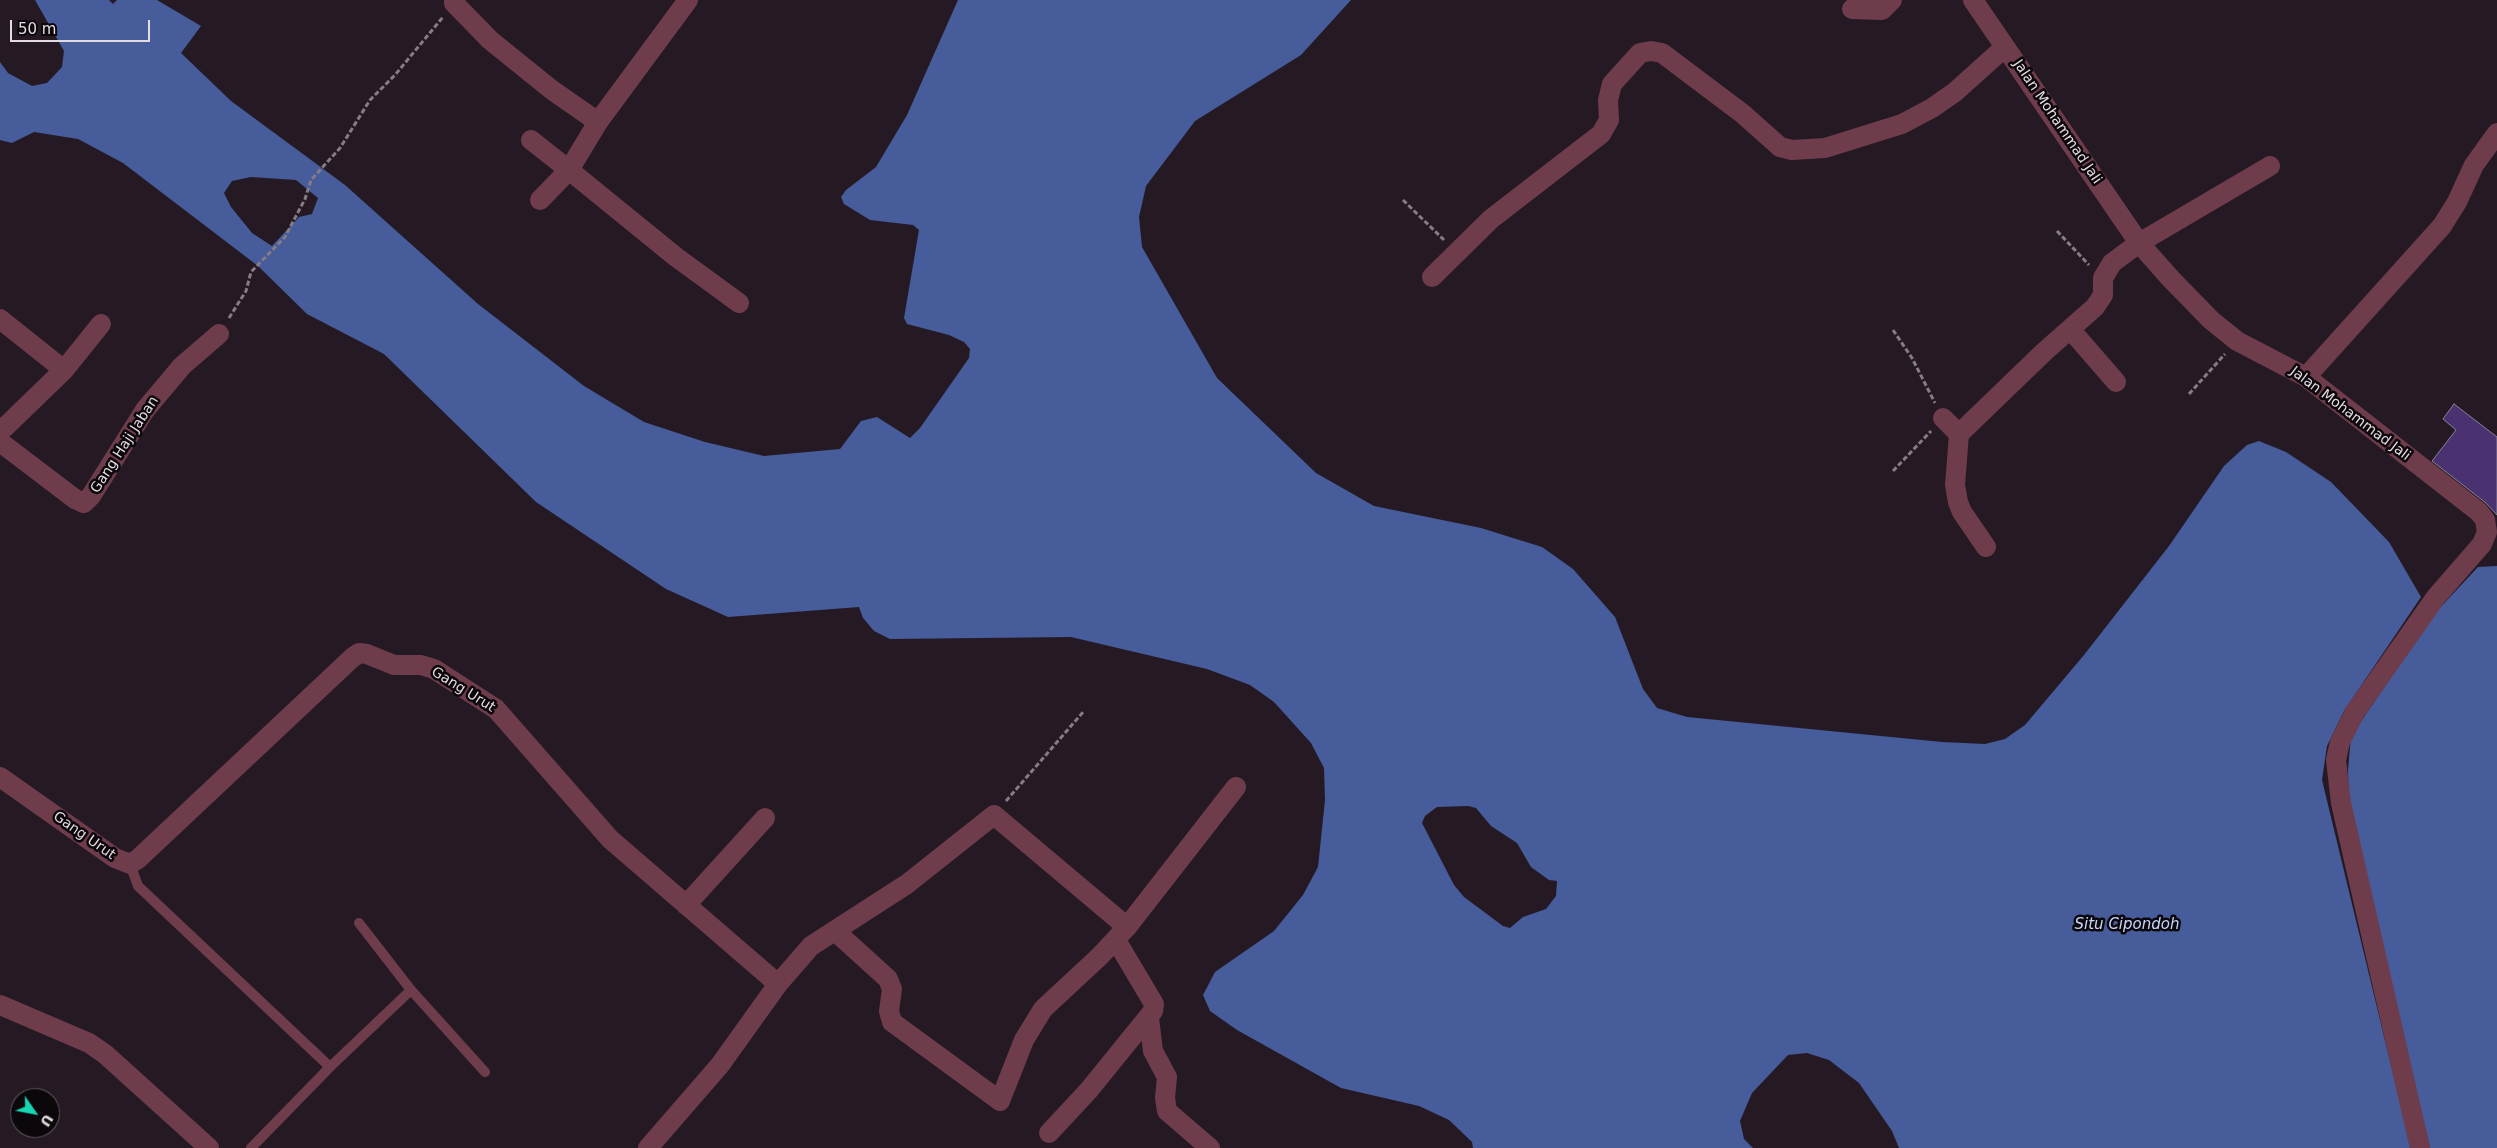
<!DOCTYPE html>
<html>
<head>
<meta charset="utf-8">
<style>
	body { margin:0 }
	#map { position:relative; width:2497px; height:1148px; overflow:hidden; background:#251a24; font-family:"DejaVu Sans",sans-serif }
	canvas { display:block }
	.north { position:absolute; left:10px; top:1088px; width:50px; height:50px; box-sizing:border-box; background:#0b070b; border:1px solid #615c61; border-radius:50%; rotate:123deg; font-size:14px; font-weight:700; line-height:20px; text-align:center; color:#e3dbe2 }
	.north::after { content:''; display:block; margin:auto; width:18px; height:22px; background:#16d5b3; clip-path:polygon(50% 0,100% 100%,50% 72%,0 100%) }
	.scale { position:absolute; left:10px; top:20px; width:140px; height:22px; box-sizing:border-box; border:2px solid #e3dbe2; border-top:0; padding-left:6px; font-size:15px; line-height:18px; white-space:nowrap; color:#e3dbe2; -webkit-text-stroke:4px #0b070b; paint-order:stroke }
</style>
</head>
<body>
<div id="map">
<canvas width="2497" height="1148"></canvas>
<div class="north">U</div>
<div class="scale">50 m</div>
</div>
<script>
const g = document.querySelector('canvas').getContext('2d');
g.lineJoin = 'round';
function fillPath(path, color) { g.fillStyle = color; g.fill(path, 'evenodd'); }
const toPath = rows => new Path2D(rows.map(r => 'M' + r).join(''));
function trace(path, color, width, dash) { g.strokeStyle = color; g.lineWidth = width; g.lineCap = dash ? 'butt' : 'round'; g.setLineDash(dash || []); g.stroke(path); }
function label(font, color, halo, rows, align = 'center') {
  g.font = font + ' "DejaVu Sans",sans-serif'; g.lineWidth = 5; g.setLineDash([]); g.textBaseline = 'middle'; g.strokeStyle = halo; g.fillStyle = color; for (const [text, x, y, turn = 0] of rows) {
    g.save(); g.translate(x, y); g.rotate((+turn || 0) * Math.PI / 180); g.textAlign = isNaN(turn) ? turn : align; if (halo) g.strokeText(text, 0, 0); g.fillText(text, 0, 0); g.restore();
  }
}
const water = toPath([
	[35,0,109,0,113,4,117,0,157,0,201,26,181,53,231,101,345,185,478,304,584,386,644,422,705,442,764,456,840,449,861,421,877,417,910,438,920,428,969,358,970,349,964,342,949,335,907,324,904,318,919,230,913,225,870,220,844,204,841,197,846,190,876,167,907,115,958,0,1351,0,1301,55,1195,121,1146,186,1139,217,1142,247,1217,378,1316,473,1374,506,1481,528,1542,547,1573,569,1615,617,1643,689,1657,708,1687,717,1942,742,1985,744,2005,739,2025,725,2084,655,2169,546,2224,466,2247,445,2259,441,2286,452,2331,482,2389,542,2421,597,2344,711,2327,746,2322,780,2411,1148,1899,1148,1892,1131,1859,1083,1829,1060,1807,1053,1788,1055,1752,1093,1740,1121,1744,1139,1753,1148,1473,1148,1472,1142,1449,1120,1419,1106,1341,1088,1237,1030,1210,1011,1203,995,1215,972,1274,931,1303,895,1318,867,1325,800,1324,768,1311,743,1274,702,1250,685,1207,669,1071,637,890,639,874,631,863,618,859,607,728,617,666,589,536,502,384,354,307,314,258,266,123,163,78,139,34,132,12,143,0,140,0,62,8,73,32,86,47,83,62,67,64,51],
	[251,177,296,180,318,198,312,214,299,217,272,246,252,233,231,207,224,193,232,181],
	[1468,806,1476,808,1491,826,1517,843,1531,867,1549,880,1557,881,1556,896,1546,909,1523,917,1510,928,1503,926,1464,897,1454,885,1422,823,1425,816,1437,807],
	[2497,566,2497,1148,2430,1148,2349,808,2348,770,2351,736,2435,613,2478,567]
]);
const building = toPath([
	[2454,404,2497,437,2497,515,2486,503,2432,461,2456,430,2443,419,2454,404]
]);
const path = toPath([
	[1403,200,1444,240],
	[2057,231,2089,265],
	[229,318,246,291,251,272,285,237,305,199,311,180,340,148,370,100,395,75,443,17],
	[1893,330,1912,358,1935,403],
	[2189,394,2225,354],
	[1893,471,1931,431],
	[1006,801,1084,711]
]);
const service = toPath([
	[130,864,138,886,330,1067],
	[359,923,411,990],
	[251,1148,330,1067,411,990,485,1072]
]);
const minor = toPath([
	[454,0,454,3,490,40,552,90,598,122],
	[688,0,598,122,569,170,676,257,739,303],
	[1973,0,2139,243,2171,279,2211,320,2237,341,2306,377,2479,512,2485,520,2487,532,2482,544,2436,597,2355,712,2340,742,2336,760,2341,803,2420,1148],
	[1852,9,1882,10,1892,0],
	[531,140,569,170,540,200],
	[1432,277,1491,219,1601,134,1609,120,1608,100,1612,84,1640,53,1651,51,1662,53,1743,114,1780,147,1792,150,1825,148,1902,124,1932,108,1955,92,2005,47],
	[0,319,64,370],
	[2070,329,2116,382],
	[2306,377,2442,226,2457,202,2474,165,2497,133],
	[1943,418,1959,434,2044,352,2095,307,2103,295,2103,278,2112,263,2139,243,2270,166],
	[4,428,64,370,101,324],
	[1959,434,1955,485,1958,502,1962,512,1986,547],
	[0,442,75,499,84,503,91,496,145,410,182,366,219,334],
	[0,777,115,858,130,864,138,859,352,658,359,653,367,654,394,665,421,665,434,669,496,709,610,839,778,984],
	[686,905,765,818],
	[835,931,888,979,892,989,889,1011,892,1022,1000,1101,1024,1040,1043,1009,1100,956,1127,927],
	[0,1005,89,1043,105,1054,209,1148],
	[1149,1018,1153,1051,1167,1077,1165,1098,1167,1111,1210,1148],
	[1049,1133,1089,1090,1153,1011,1154,1004,1116,940],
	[648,1148,720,1065,778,984,811,946,907,884,994,815,1127,927,1236,787]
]);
const streetNames = [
	["Jalan Mohammad Jali",2057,122,56],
	["Jalan Mohammad Jali",2350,414,37],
	["Gang Haji Jaban",125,445,-57],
	["Gang Urut",463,690,32],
	["Gang Urut",84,836,35]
];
const waterNames = [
	["Situ Cipondoh",2127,925]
];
fillPath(water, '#465c9b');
fillPath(building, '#4a3271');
trace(building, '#878393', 1);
trace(path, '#867c85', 3, [5, 2.5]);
trace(service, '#6f3c4c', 10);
trace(minor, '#6f3c4c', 20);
label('14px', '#e3dbe2', '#0b070b', streetNames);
label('italic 15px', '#c7d6fc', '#0b070b', waterNames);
</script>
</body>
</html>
